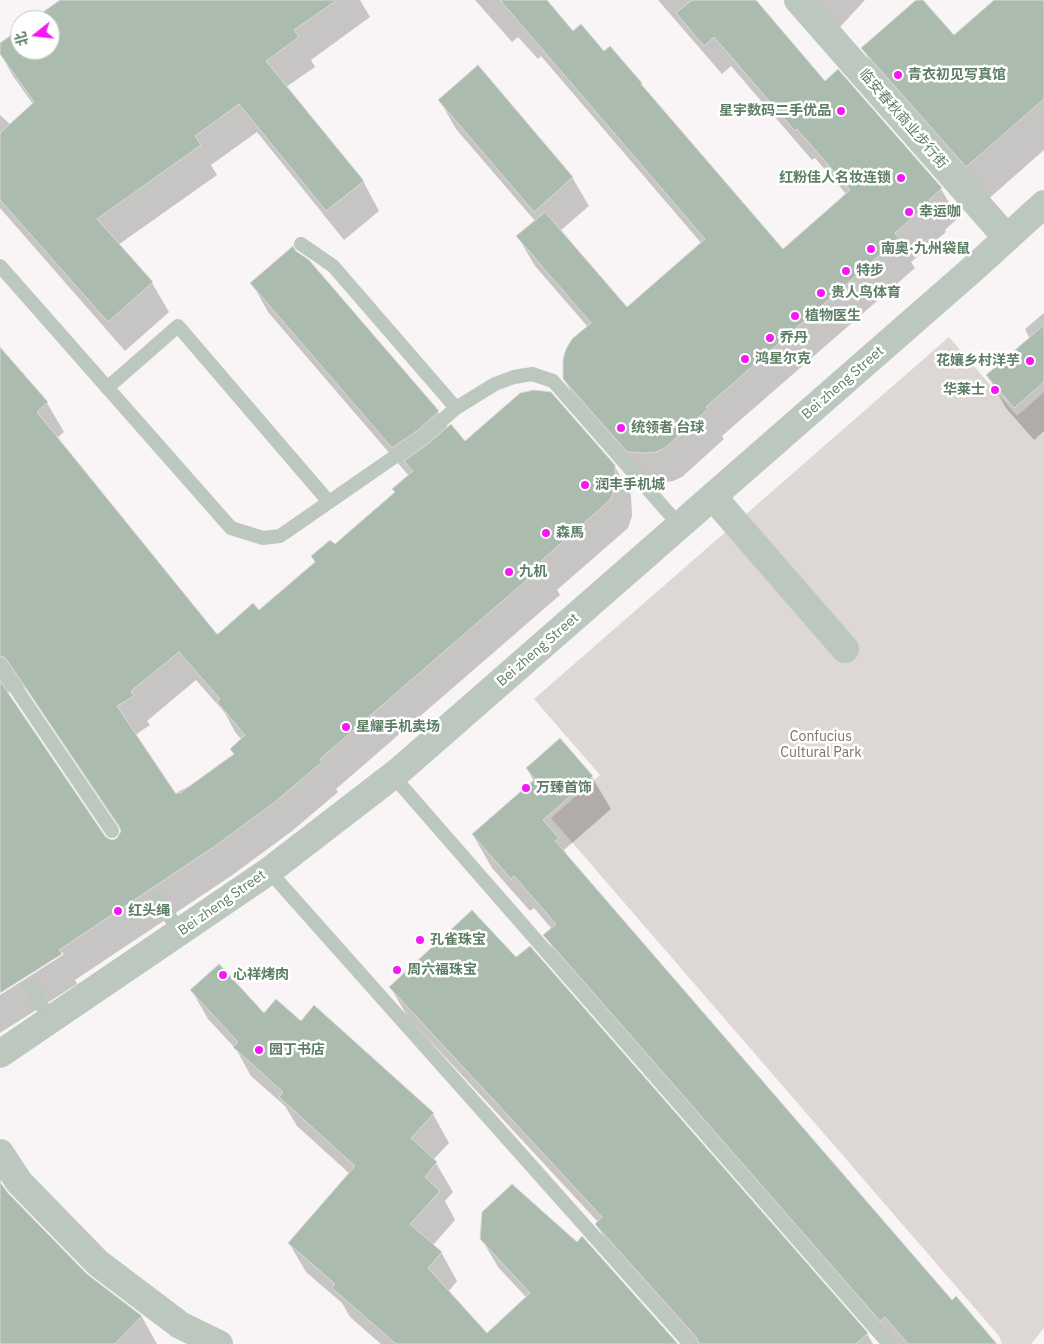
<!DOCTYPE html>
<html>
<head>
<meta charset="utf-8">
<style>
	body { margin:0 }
	#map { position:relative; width:1044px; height:1344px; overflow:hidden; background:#f9f5f6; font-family:"IBM Plex Sans","Noto Sans SC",sans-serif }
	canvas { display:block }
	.north { position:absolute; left:10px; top:10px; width:50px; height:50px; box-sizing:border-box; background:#fff; border:1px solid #becbc1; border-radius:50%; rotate:254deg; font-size:14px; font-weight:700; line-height:20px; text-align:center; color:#5c7e64 }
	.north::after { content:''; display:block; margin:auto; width:18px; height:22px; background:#f618f3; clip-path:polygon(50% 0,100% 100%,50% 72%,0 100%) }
</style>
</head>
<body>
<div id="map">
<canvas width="1044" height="1344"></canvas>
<div class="north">北</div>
</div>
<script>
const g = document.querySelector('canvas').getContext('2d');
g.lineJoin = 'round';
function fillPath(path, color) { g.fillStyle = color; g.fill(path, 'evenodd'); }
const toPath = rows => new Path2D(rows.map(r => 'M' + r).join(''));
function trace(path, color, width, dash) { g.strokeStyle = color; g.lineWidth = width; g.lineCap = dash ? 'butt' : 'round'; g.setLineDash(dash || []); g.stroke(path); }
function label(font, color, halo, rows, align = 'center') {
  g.font = font + ' "IBM Plex Sans","Noto Sans SC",sans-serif'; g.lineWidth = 5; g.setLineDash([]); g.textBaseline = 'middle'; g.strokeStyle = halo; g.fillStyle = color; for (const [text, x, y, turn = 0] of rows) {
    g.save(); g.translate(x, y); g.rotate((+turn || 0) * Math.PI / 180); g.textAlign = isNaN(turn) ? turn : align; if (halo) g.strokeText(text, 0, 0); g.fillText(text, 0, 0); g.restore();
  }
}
const green = toPath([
	[949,337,1017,416,1044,392,1044,1328,1031,1344,1002,1344,999,1336,551,818,600,775,534,699]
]);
const shadow = toPath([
	[62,0,360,0,370,17,311,60,315,67,286,87,363,181,379,211,344,240,257,132,211,165,217,175,118,245,152,283,169,312,125,351,0,208,0,115,77,185,85,177,13,76,0,53,0,44,20,30,20,50,50,50,50,20,34,20],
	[475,0,545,0,573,33,603,52,641,83,645,91,783,250,847,195,815,158,812,160,731,66,722,74,658,0,744,0,825,82,838,71,941,189,958,218,945,230,946,232,911,262,915,268,722,436,724,439,682,477,673,481,665,482,645,481,581,409,564,379,588,327,535,266,518,237,536,222,456,129,440,101,572,177,589,206,560,231,627,309,702,244,541,56,538,59,518,37,512,42],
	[811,0,865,0,840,27],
	[918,0,922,0,954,37,995,0,1044,0,1044,150,986,201,882,83,863,49],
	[308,261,438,412,448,428,465,443,614,465,631,495,632,516,628,528,557,590,560,595,336,789,338,792,292,831,231,876,75,980,77,984,0,1033,0,995,63,955,63,952,0,992,0,349,47,403,64,432,56,439,215,635,218,635,259,612,396,493,409,476,268,312,252,283],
	[196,680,225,713,235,732,242,740,235,755,201,780,174,794,135,735,150,725,147,721],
	[22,686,26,689,122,832,118,839,113,841,104,837,8,694,11,687],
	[1044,313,1044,431,1034,440,1006,408,987,375,1030,339,1025,329],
	[527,769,592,777,611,809,564,850,571,862,952,1302,995,1344,892,1344,564,968,545,935,552,929,534,908,530,911,492,868,473,835,534,781],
	[391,988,867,1334,873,1344,694,1344,613,1252,596,1224,598,1222,407,1016],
	[192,991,264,1015,301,1023,433,1114,449,1143,433,1160,436,1163,453,1192,445,1201,455,1220,433,1245,441,1252,457,1281,448,1292,487,1335,527,1298,498,1267,481,1238,677,1344,381,1344,350,1317,342,1303,306,1272,289,1243,350,1174,297,1126,285,1106,251,1076,236,1049,208,1019],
	[0,1171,3,1175,0,1183,7,1194,86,1275,142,1317,157,1344,0,1344]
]);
const building = toPath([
	[60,0,337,0,294,30,299,37,266,61,364,181,326,211,239,104,195,136,201,145,97,219,153,282,108,322,0,200,0,133,34,102,0,54,0,43,20,29,20,50,50,50,50,20,32,20,60,0],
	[500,0,547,0,573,31,581,24,604,51,610,46,642,83,641,84,783,249,850,190,797,129,795,131,714,37,704,46,676,13,692,0,756,0,825,81,838,69,942,188,929,200,930,202,895,233,899,238,706,407,708,409,665,448,656,452,647,453,627,452,563,379,563,359,566,349,572,339,591,323,516,236,545,212,627,307,705,239,500,0],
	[916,0,923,0,954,35,994,0,1044,0,1044,99,966,167,861,48,916,0],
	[478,65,573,177,534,212,438,100,478,65],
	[293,246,296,251,309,260,439,411,418,430,392,448,250,283,293,246],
	[1044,325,1044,382,1014,408,986,375,1044,325],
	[0,347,48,402,37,412,216,633,218,634,253,603,259,610,315,562,311,556,330,540,335,544,395,492,392,489,413,471,404,461,428,444,451,424,465,441,520,393,534,390,551,392,615,465,615,485,611,499,541,561,544,565,320,759,322,762,275,802,215,846,59,950,62,954,0,993,0,681,105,836,109,839,113,840,117,838,121,831,119,826,7,660,4,657,0,656,0,347],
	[179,652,220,699,217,702,245,735,230,749,234,754,180,793,179,792,176,794,117,706,134,696,131,691,179,652],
	[560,738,593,776,543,820,559,838,555,841,952,1300,956,1296,997,1344,908,1344,885,1317,880,1321,543,935,556,924,514,876,511,879,472,834,535,779,526,768,560,738],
	[472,910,516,957,530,946,868,1333,856,1344,699,1344,697,1338,595,1224,602,1217,389,987,472,910],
	[219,964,264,1013,276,999,301,1021,314,1005,434,1113,411,1138,437,1162,425,1177,440,1191,410,1224,442,1252,428,1268,487,1333,530,1293,480,1239,482,1212,512,1184,577,1242,582,1236,678,1344,396,1344,332,1288,335,1284,288,1243,355,1166,279,1097,283,1092,233,1047,238,1042,190,990,219,964],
	[0,1182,8,1193,87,1274,142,1316,115,1344,0,1344,0,1182]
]);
const lane = toPath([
	[301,244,333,266,456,408],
	[0,266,231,528,263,538,280,536,423,437,456,408,495,384,514,377,532,374,553,381,680,526],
	[107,388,178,326,329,502],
	[0,665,112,831],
	[393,776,889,1344],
	[269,871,690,1344],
	[158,899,180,932],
	[29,986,51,1020]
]);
const street = toPath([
	[798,0,1007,238],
	[713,497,845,649],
	[0,1054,269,871,400,770,975,267,1044,204],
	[0,1153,19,1182,98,1263,180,1325,219,1344]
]);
const markers = [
	[898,75,5,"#f618f3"],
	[841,111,5,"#f618f3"],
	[901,178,5,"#f618f3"],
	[909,212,5,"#f618f3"],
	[871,249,5,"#f618f3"],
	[846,271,5,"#f618f3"],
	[821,293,5,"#f618f3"],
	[795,316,5,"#f618f3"],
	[770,338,5,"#f618f3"],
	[745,359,5,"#f618f3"],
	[1030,361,5,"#f618f3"],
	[995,390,5,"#f618f3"],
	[621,428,5,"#f618f3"],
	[585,485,5,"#f618f3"],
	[546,533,5,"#f618f3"],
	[509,572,5,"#f618f3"],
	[346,727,5,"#f618f3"],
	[526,788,5,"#f618f3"],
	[118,911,5,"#f618f3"],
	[420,940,5,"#f618f3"],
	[397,970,5,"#f618f3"],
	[223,975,5,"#f618f3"],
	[259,1050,5,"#f618f3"]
];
const poiNames = [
	["青衣初见写真馆",908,75],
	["星宇数码二手优品",831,111,"right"],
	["红粉佳人名妆连锁",891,178,"right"],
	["幸运咖",919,212],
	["南奥·九州袋鼠",881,249],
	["特步",856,271],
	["贵人鸟体育",831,293],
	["植物医生",805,316],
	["乔丹",780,338],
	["鸿星尔克",755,359],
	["花孃乡村洋芋",1020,361,"right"],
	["华莱士",985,390,"right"],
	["统领者 台球",631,428],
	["润丰手机城",595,485],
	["森馬",556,533],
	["九机",519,572],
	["星耀手机卖场",356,727],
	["万臻首饰",536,788],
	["红头绳",128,911],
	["孔雀珠宝",430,940],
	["周六福珠宝",407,970],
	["心祥烤肉",233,975],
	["园丁书店",269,1050]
];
const streetNames = [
	["临安春秋商业步行街",903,119,49],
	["Bei zheng Street",843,383,-41],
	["Bei zheng Street",538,650,-41],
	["Bei zheng Street",222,903,-35]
];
const parkNames = [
	["Confucius",821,737],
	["Cultural Park",821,753]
];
fillPath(green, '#ded8d4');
fillPath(shadow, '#0003');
fillPath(building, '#abbcae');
trace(building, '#dad8d8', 1);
trace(lane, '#bcc7be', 14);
trace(street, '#bcc7be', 28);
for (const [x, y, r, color] of markers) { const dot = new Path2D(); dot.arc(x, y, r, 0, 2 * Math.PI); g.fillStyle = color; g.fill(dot); trace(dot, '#fff', 2); }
label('bold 14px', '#5c7e64', '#fff', poiNames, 'left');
label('14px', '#5c7e64', '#fff', streetNames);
label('14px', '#807464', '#fff', parkNames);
</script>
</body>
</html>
